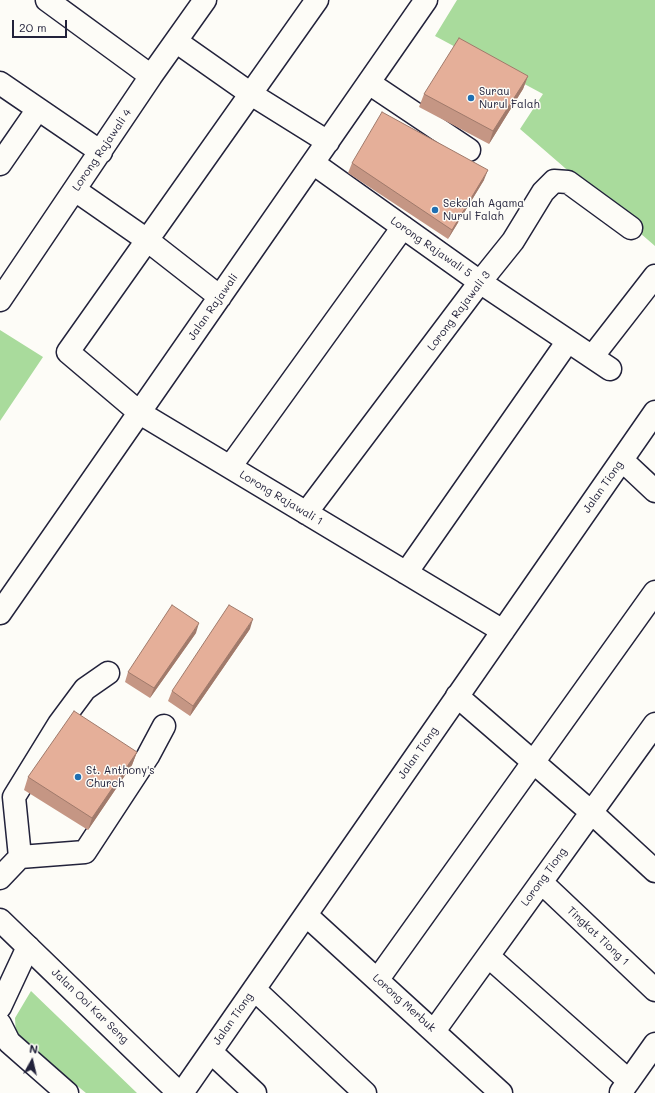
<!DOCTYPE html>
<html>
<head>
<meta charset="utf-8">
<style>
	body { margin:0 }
	#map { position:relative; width:655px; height:1093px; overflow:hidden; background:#fdfcf7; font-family:Mali,sans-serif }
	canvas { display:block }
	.north { position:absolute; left:12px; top:1041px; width:40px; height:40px; -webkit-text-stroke:3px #fdfcf7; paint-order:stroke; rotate:8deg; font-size:11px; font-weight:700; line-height:16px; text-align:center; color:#22223b }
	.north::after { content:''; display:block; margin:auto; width:14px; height:18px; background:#22223b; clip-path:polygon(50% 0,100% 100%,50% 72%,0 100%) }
	.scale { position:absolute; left:12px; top:20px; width:55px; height:18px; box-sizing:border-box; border:2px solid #22223b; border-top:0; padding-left:5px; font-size:12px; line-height:14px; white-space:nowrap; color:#22223b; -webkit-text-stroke:3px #fdfcf7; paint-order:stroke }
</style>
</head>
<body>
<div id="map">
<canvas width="655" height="1093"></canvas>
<div class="north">N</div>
<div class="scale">20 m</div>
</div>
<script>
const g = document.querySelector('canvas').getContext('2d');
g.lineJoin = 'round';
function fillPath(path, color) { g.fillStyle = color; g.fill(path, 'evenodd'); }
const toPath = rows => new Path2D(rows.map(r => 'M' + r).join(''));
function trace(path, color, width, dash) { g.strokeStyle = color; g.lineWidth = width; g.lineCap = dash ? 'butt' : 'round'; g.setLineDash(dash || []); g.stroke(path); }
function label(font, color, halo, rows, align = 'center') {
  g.font = font + ' Mali,sans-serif'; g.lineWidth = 3; g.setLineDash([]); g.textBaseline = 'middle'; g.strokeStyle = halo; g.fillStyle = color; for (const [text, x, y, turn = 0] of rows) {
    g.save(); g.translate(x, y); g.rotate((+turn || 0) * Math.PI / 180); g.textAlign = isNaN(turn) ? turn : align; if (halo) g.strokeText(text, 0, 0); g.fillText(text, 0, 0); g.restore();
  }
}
const green = toPath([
	[457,0,655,0,655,246,520,129,543,94,435,36],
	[0,330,43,357,0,421],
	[31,991,137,1093,86,1093,16,1036,15,1018]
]);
const minor = toPath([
	[47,0,151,76],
	[317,0,68,352,140,413,503,631],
	[177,42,251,94,328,142],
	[0,83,101,152],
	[369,83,469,150],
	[313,163,480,282,610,369],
	[0,164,38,109],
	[75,190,147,240,220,297],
	[0,300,151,76,205,0],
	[592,357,655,276],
	[622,460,655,491],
	[230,467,403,227],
	[306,513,480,282,513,241,543,192,554,181,568,182,631,228],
	[406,573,568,341],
	[0,613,426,0],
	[457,696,591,812,655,871],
	[20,857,85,852,148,756,164,726],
	[0,878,20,857,14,797,59,724,85,689,108,673],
	[541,882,655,990],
	[306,915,501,1093],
	[488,956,629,1081],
	[378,979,655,592],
	[254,989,365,1093],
	[0,1007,28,947],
	[0,1024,9,1042,67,1093],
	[434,1031,655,724],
	[211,1052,255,1093],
	[621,1092,655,1044],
	[182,1093,655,412]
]);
const major = toPath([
	[0,920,179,1093]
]);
const wall = toPath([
	[528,76,523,89,489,144,419,107,424,94],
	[352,163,484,180,448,239,348,173],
	[250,629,190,716,168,701,172,691],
	[196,633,150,698,125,682,128,672],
	[137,752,132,765,88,830,24,790,28,777]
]);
const shadedWall = toPath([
	[528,76,523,89,489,144,493,131],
	[488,170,484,180,448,239,452,230],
	[253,619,250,629,190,716,193,706],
	[199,623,196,633,150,698,154,688],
	[137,752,132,765,88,830,92,818]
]);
const building = toPath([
	[459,38,528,76,493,131,424,94,459,38],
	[382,112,488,170,452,230,352,163,382,112],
	[172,605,199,623,154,688,128,672,172,605],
	[229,605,253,619,193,706,172,691,229,605],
	[74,711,137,752,92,818,28,777,74,711]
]);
const markers = [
	[471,98,4,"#1f6fb2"],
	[435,210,4,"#1f6fb2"],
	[78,777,4,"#1f6fb2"]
];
const poiNames = [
	["Surau",479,92],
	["Nurul Falah",479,105],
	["Sekolah Agama",443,204],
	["Nurul Falah",443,217],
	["St. Anthony's",86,771],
	["Church",86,784]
];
const streetNames = [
	["Lorong Rajawali 4",102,150,-56],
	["Lorong Rajawali 5",431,247,35],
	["Jalan Rajawali",213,307,-55],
	["Lorong Rajawali 3",459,311,-53],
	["Jalan Tiong",603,487,-55],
	["Lorong Rajawali 1",281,498,31],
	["Jalan Tiong",418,753,-55],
	["Lorong Tiong",544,877,-54],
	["Tingkat Tiong 1",598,936,43],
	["Lorong Merbuk",404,1003,42],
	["Jalan Ooi Kar Seng",90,1006,44],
	["Jalan Tiong",233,1019,-55]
];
fillPath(green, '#a9db9c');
trace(minor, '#22223b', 25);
trace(major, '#22223b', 25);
trace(minor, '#fdfcf7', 22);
trace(major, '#fdfcf7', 22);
fillPath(wall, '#c59684');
fillPath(shadedWall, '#a07a6b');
fillPath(building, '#e5af99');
trace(building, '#a07a6b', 1);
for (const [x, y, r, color] of markers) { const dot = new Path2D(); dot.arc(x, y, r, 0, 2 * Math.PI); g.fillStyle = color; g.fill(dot); trace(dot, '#fdfcf7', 1.5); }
label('11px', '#22223b', '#fdfcf7', poiNames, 'left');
label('11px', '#22223b', '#fdfcf7', streetNames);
</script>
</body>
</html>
